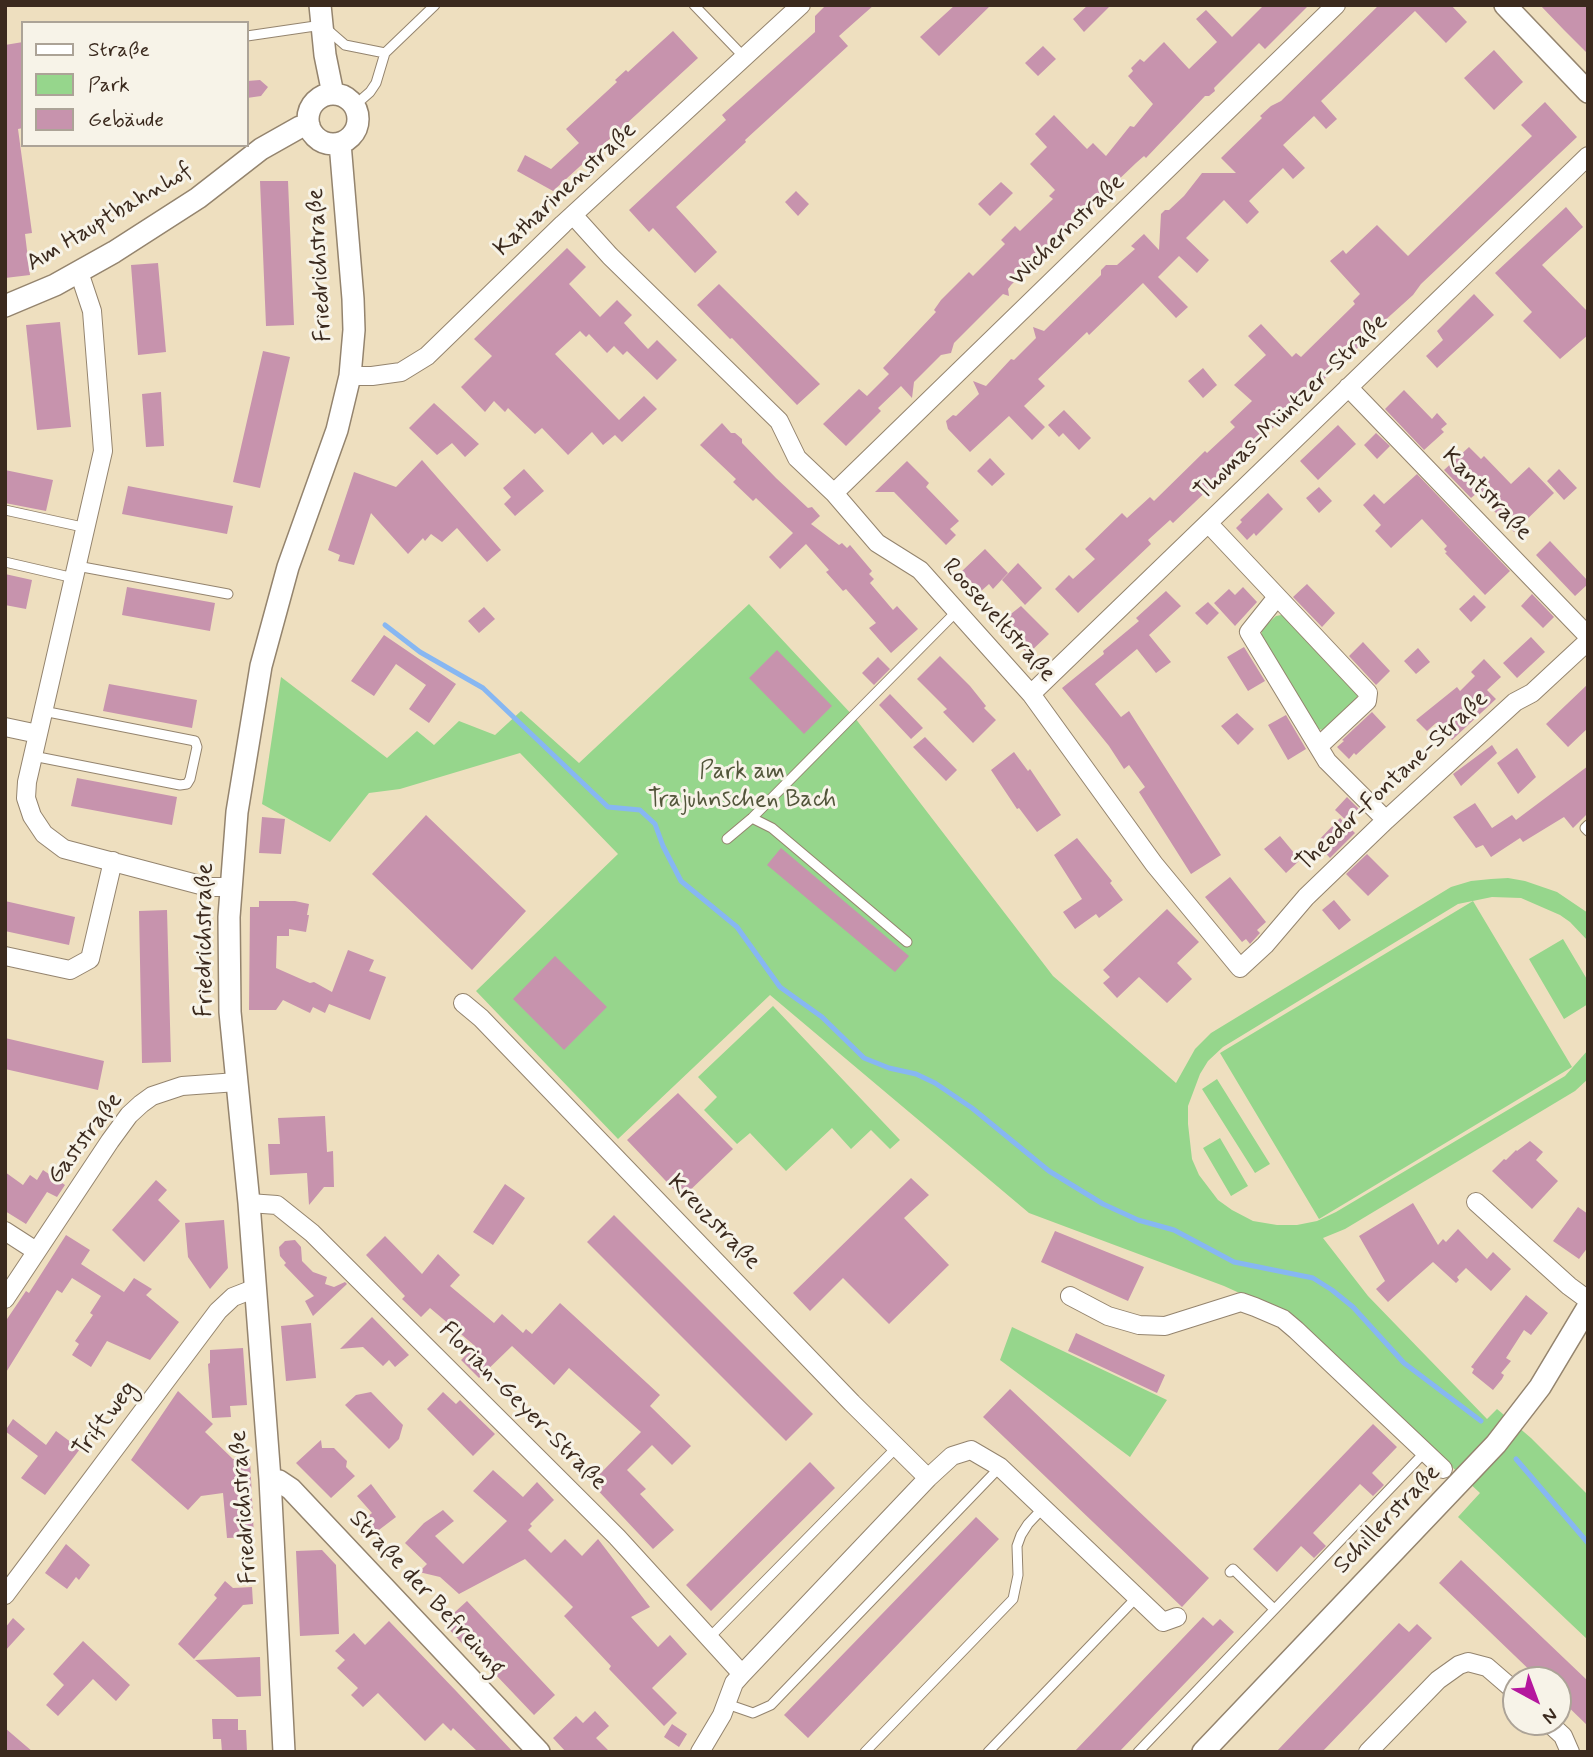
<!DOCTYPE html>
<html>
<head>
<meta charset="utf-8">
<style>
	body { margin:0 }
	#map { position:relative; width:1593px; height:1757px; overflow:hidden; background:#eedfbf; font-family:Mynerve,sans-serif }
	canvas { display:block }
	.frame { position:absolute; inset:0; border:7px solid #3b2a1e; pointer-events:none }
	.legend { position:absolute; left:21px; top:21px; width:228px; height:126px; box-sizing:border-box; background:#f7f3e8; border:2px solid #aca397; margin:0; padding:9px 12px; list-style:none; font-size:21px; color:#3b2a1e }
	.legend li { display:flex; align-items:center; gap:14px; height:35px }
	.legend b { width:35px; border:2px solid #aca397 }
	.north { position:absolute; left:1502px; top:1666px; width:70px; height:70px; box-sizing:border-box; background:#f7f3e8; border:2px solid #aca397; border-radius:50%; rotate:139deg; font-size:19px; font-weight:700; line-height:28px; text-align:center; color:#3b2a1e }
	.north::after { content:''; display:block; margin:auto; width:24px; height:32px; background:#b5179e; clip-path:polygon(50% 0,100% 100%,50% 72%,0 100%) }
</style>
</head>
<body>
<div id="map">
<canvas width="1593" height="1757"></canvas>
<div class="frame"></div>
<ul class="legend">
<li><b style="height:9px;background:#fff"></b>Straße</li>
<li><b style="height:19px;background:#96d68c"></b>Park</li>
<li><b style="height:19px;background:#c793ad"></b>Gebäude</li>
</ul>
<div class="north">N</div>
</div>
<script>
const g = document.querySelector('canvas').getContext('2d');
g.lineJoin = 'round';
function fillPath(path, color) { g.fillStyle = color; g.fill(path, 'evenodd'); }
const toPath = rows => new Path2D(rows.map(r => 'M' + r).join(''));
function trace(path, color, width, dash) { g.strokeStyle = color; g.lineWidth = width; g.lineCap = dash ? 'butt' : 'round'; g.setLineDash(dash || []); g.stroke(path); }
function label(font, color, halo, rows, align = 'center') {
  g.font = font + ' Mynerve,sans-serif'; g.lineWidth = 6; g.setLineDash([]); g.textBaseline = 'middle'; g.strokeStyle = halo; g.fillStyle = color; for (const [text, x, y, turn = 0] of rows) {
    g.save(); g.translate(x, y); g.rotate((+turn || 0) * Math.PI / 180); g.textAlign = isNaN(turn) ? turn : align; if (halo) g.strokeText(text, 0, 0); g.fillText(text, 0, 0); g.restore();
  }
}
const green = toPath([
	[749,604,855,718,1053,976,1176,1083,1195,1049,1211,1033,1451,887,1471,881,1491,879,1508,878,1525,881,1557,892,1588,913,1588,941,1570,922,1560,915,1521,898,1492,897,1458,904,1223,1047,1208,1061,1200,1074,1188,1106,1188,1124,1192,1159,1199,1175,1218,1200,1232,1210,1253,1221,1277,1225,1297,1225,1317,1221,1336,1212,1565,1076,1588,1050,1588,1079,1575,1091,1345,1229,1323,1238,1368,1296,1487,1419,1497,1409,1531,1438,1588,1495,1588,1640,1458,1517,1480,1493,1288,1315,1224,1286,1029,1213,770,995,618,1139,476,991,618,854,520,753,400,789,369,793,330,842,262,804,281,677,387,758,417,731,434,745,459,721,495,735,521,711,579,763],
	[1287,614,1358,694,1354,708,1328,731,1313,728,1261,642,1262,629,1276,616],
	[1473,901,1572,1067,1319,1219,1220,1053],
	[1563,939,1588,981,1588,1004,1564,1019,1529,959],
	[773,1006,900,1140,890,1149,871,1130,851,1149,832,1128,786,1171,750,1133,737,1144,704,1110,717,1097,698,1077],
	[1217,1079,1270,1164,1255,1173,1202,1089],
	[1220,1138,1248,1186,1231,1196,1203,1148],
	[1012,1327,1167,1400,1130,1457,1000,1360]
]);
const stream = toPath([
	[385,625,420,652,483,688,608,807,640,810,655,824,663,846,681,881,737,927,780,987,822,1017,864,1058,889,1068,916,1074,935,1083,972,1108,1049,1171,1103,1204,1138,1220,1174,1230,1234,1262,1313,1278,1332,1290,1353,1307,1404,1363,1481,1421],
	[1516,1459,1588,1543]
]);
const building = toPath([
	[826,5,874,5,839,36,848,46,745,140,746,142,676,207,717,252,695,273,653,228,649,232,629,210,726,120,722,115,815,32,815,16],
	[955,5,991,5,939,56,920,37],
	[1088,5,1111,5,1084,32,1073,19],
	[1264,5,1309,5,1265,49,1259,43,1214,88,1215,91,1209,96,1205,96,1146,158,1144,156,1136,163,1066,230,1048,249,1049,256,1041,255,1011,285,1008,289,1009,296,1003,294,954,343,951,353,941,355,914,382,912,398,901,386,878,408,881,411,846,446,823,424,859,389,867,396,889,374,883,368,936,312,934,310,941,300,969,272,973,276,1005,244,1001,240,1015,226,1020,231,1053,199,1049,196,1055,190,1030,164,1047,147,1035,134,1054,115,1087,149,1093,143,1106,156,1130,126,1134,127,1153,104,1128,76,1133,71,1131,68,1140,59,1144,62,1164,42,1189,69,1217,42,1196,19,1206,10,1232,37],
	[1379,5,1451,5,1467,22,1446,43,1415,11,1321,101,1337,119,1326,129,1314,116,1283,145,1305,168,1293,179,1283,168,1249,201,1259,212,1247,224,1224,200,1186,238,1209,260,1197,273,1179,256,1158,277,1188,307,1176,318,1143,283,1089,335,1087,332,1038,379,1045,386,1024,406,1045,427,1032,440,1009,416,970,452,948,429,946,421,953,415,956,416,979,394,973,381,986,386,1011,359,1014,360,1036,338,1033,327,1044,331,1101,275,1101,270,1106,265,1117,265,1135,249,1131,246,1144,234,1159,250,1161,214,1165,210,1169,210,1184,196,1202,173,1236,173,1221,158,1262,118,1260,116,1271,106,1281,101],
	[1540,5,1588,5,1588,54,1564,30],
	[673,31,698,58,553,191,517,171,525,155,551,169,579,143,566,129,617,82,615,80,626,70,628,72],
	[23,42,23,128,18,129,32,233,25,234,30,275,5,278,5,45],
	[1043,46,1056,59,1038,76,1025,63],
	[1494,50,1523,82,1494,110,1464,78],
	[260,80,268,87,261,96,247,98,247,81],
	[1545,102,1577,137,1421,284,1413,295,1361,342,1362,344,1322,381,1317,388,1296,402,1298,404,1173,523,1170,520,1148,540,1151,544,1078,613,1055,589,1069,575,1073,579,1095,559,1085,549,1122,513,1127,518,1150,497,1154,501,1205,451,1207,453,1235,427,1230,422,1252,401,1234,385,1266,355,1248,336,1261,324,1292,357,1296,353,1301,357,1355,304,1353,301,1360,294,1330,261,1343,250,1346,254,1377,225,1408,256,1532,136,1521,125],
	[260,181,288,181,294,325,266,326],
	[1001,182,1013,193,990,216,978,204],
	[796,191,809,204,798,216,785,202],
	[1566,207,1583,227,1542,265,1588,312,1588,335,1560,359,1523,321,1532,312,1495,273],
	[567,248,586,267,569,284,600,317,617,300,632,315,624,323,648,349,657,340,677,360,657,380,627,351,623,355,614,346,607,353,589,334,586,337,580,331,555,354,619,420,644,396,657,409,622,442,615,435,603,445,592,432,568,455,542,428,535,434,508,408,505,412,494,401,485,412,461,387,492,356,474,339],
	[158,263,166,352,138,355,131,265],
	[719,284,820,384,797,405,732,338,730,339,697,305],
	[1474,294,1494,315,1437,368,1426,356,1443,340,1437,331],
	[60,322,71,427,37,430,26,325],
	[263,351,290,357,260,488,233,482],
	[1203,368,1217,385,1203,398,1188,381],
	[1404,390,1432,419,1437,413,1447,424,1441,429,1444,432,1424,450,1385,409],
	[161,392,164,446,146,447,142,394],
	[434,403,479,444,465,457,452,443,437,455,409,428],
	[1064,410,1091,438,1079,450,1063,433,1059,437,1048,425],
	[722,423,731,433,735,433,742,439,742,443,776,478,808,508,812,507,820,516,811,524,839,545,842,543,847,548,850,545,872,571,869,574,874,579,870,583,893,610,897,606,918,629,891,653,869,628,876,623,846,589,843,591,826,572,829,570,806,544,780,569,769,557,793,533,756,498,753,501,733,482,736,479,700,445],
	[1338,425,1356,444,1318,480,1300,461],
	[1376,433,1390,446,1377,459,1364,445],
	[1469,447,1481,459,1484,456,1511,484,1529,467,1554,493,1514,532,1477,493,1471,498,1444,470],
	[990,458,1005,474,992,486,977,471],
	[422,460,501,550,487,562,457,528,442,542,431,534,425,541,423,538,408,554,371,513,354,565,338,561,340,555,328,550,354,472,396,487],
	[907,461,929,483,926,487,959,521,950,529,956,535,946,545,894,492,875,492],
	[524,469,544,491,515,516,504,504,511,497,503,488],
	[1559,469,1577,488,1564,500,1547,481],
	[5,470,53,480,46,511,5,503],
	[1417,474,1510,571,1485,595,1445,553,1447,552,1444,549,1447,546,1422,519,1391,548,1375,531,1381,525,1363,505,1374,494,1384,504],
	[128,486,233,506,227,534,122,514],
	[1319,487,1332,501,1319,513,1306,498],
	[1268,493,1283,509,1256,536,1254,533,1247,540,1236,528,1242,522,1240,520],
	[1550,541,1588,581,1588,584,1575,596,1536,555],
	[985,549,1008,573,993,589,989,584,980,592,961,572],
	[1018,563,1042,588,1025,605,1002,580],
	[5,574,32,580,26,609,5,605],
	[1307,584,1335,613,1322,627,1293,597],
	[127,587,215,603,210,631,122,615],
	[1243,587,1257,602,1235,626,1214,603,1229,589,1235,595],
	[1166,591,1181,606,1149,635,1171,662,1156,673,1137,649,1095,684,1121,717,1129,711,1221,855,1191,874,1139,792,1145,787,1129,765,1124,769,1109,746,1062,688,1104,654,1103,651,1139,621,1136,618],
	[1532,594,1554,617,1543,628,1521,606],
	[1474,595,1486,607,1471,622,1459,609],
	[1208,602,1219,613,1207,625,1195,613],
	[1021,606,1049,634,1028,654,1008,633,1007,617],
	[484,607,495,619,479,633,468,621],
	[384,635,456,684,429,723,409,709,426,685,396,664,374,696,351,681],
	[1531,637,1545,652,1517,678,1503,663],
	[1363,642,1390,671,1376,685,1349,656],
	[1244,647,1265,681,1248,691,1227,657],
	[1418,648,1430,662,1416,674,1404,661],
	[777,650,832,706,804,734,749,678],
	[940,656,970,686,986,706,984,708,996,720,973,743,943,712,947,709,917,679],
	[878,657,890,669,874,685,862,673],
	[1484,659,1501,677,1487,690,1496,699,1452,740,1436,723,1427,731,1416,720,1457,687,1460,691,1475,676,1471,672],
	[109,684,197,700,192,728,103,711],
	[1588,684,1588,728,1568,747,1546,724],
	[890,694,923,728,911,739,879,705],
	[1372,712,1386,727,1356,755,1354,753,1349,759,1337,747,1344,741,1342,740],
	[1237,713,1254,729,1238,745,1221,726],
	[1286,715,1306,749,1288,760,1268,725],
	[925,737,957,770,946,781,913,747],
	[1492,745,1497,753,1461,786,1453,774],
	[1517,748,1536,777,1518,794,1497,763],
	[1014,752,1028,771,1030,769,1061,815,1037,832,1019,808,1017,809,991,770],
	[1588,766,1588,813,1573,828,1564,817,1523,842,1520,838,1491,857,1483,845,1476,848,1453,817,1475,803,1492,828,1512,815,1516,820],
	[77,778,177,797,172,825,71,806],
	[1347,797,1360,810,1348,822,1335,810],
	[426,815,526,911,472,970,372,874],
	[262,817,285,819,281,854,259,853],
	[1340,818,1355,833,1330,858,1316,843],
	[1280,836,1300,860,1286,873,1264,849],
	[1077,838,1112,881,1110,883,1123,900,1099,918,1096,914,1075,929,1063,912,1082,899,1054,855],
	[781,848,909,956,895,972,767,865],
	[1367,854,1389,876,1368,896,1346,874],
	[1230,877,1266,922,1257,930,1260,933,1250,944,1246,939,1242,942,1205,897],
	[1334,900,1351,920,1339,930,1322,910],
	[5,901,75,917,69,945,5,931],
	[259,901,295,901,309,904,307,915,309,915,306,932,289,929,289,936,277,936,276,968,310,983,314,982,332,992,348,950,374,960,369,971,386,977,370,1020,329,1004,325,1013,313,1007,310,1013,283,1000,276,1010,249,1010,250,907,259,907],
	[1167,909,1199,942,1177,963,1192,979,1167,1003,1139,977,1117,998,1103,983,1110,977,1103,970],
	[167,910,171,1062,142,1063,139,911],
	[555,956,607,1007,564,1050,513,999],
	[5,1038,104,1061,98,1090,5,1069],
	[678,1093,733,1149,682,1198,627,1140],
	[325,1116,327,1152,333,1151,334,1187,324,1187,309,1205,307,1173,270,1175,268,1144,280,1144,278,1118],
	[1530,1141,1543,1152,1536,1160,1558,1181,1532,1209,1492,1171,1504,1159,1506,1160,1516,1150,1517,1151],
	[43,1170,65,1185,57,1197,47,1192,26,1224,5,1211,5,1172,23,1185,30,1175,37,1180],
	[911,1178,929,1195,904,1218,949,1265,889,1324,843,1278,810,1311,793,1293],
	[156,1180,167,1190,158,1200,180,1221,144,1262,112,1230],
	[505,1184,525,1198,493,1245,473,1232],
	[1413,1203,1438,1245,1443,1239,1446,1242,1458,1229,1487,1259,1493,1252,1511,1269,1491,1291,1466,1268,1457,1277,1459,1280,1456,1283,1433,1262,1388,1302,1376,1289,1385,1281,1359,1236],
	[1578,1207,1588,1214,1588,1247,1579,1259,1553,1241],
	[614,1215,813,1414,786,1441,587,1242],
	[224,1220,228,1268,210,1289,188,1257,185,1223],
	[1055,1231,1144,1267,1128,1301,1041,1262],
	[66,1235,90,1250,81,1264,124,1292,134,1278,152,1289,146,1295,179,1322,150,1360,107,1341,91,1367,72,1355,79,1344,75,1341,93,1315,90,1313,101,1296,72,1278,62,1293,57,1290,5,1374,5,1322,26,1291,29,1293],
	[385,1236,422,1274,438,1254,460,1275,450,1286,494,1323,502,1314,523,1333,526,1329,532,1334,560,1303,660,1395,650,1406,691,1446,672,1465,652,1445,627,1470,646,1489,640,1494,674,1530,653,1549,591,1483,641,1432,569,1368,554,1385,512,1346,479,1378,461,1360,475,1346,430,1308,421,1317,402,1299,405,1296,366,1255],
	[295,1240,301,1247,302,1261,313,1272,327,1277,325,1284,334,1287,345,1282,347,1284,313,1316,305,1301,314,1296,284,1265,286,1263,280,1256,279,1247,285,1241],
	[1526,1295,1548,1313,1531,1335,1524,1330,1506,1358,1511,1361,1501,1373,1504,1375,1502,1379,1493,1390,1472,1373,1474,1369,1471,1367],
	[372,1317,409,1355,395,1367,389,1360,383,1366,363,1347,340,1349],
	[311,1323,316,1378,286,1381,281,1326],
	[1076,1333,1165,1375,1157,1393,1068,1351],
	[243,1348,247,1405,230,1406,231,1417,212,1418,208,1364,210,1363,210,1350],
	[1010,1389,1209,1578,1182,1607,983,1417],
	[178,1391,213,1424,205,1432,233,1459,250,1459,254,1537,227,1538,223,1493,201,1496,188,1510,131,1460],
	[371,1392,403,1425,399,1439,389,1449,345,1405,356,1395],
	[443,1392,456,1404,460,1400,495,1434,473,1456,427,1409],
	[13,1419,46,1445,56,1431,80,1449,45,1495,21,1478,38,1456,5,1431],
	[1373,1424,1397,1447,1372,1473,1384,1485,1373,1496,1360,1484,1313,1533,1326,1546,1314,1558,1301,1546,1277,1572,1253,1549],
	[321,1440,322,1448,334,1448,347,1461,346,1467,355,1476,331,1498,296,1463],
	[810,1462,835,1488,711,1611,686,1585],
	[493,1470,523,1497,537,1482,554,1500,530,1524,532,1526,528,1530,551,1553,565,1539,582,1556,598,1539,650,1607,631,1617,658,1647,670,1635,687,1654,652,1688,677,1713,664,1726,609,1669,611,1666,564,1616,573,1607,525,1559,459,1594,440,1577,419,1572,427,1564,405,1543,424,1523,443,1510,454,1521,435,1536,463,1564,507,1521,473,1491],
	[371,1484,396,1517,371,1536,360,1522,372,1513,357,1496],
	[976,1517,999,1539,808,1738,784,1715],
	[66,1544,90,1565,79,1580,76,1577,67,1589,45,1573],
	[322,1550,336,1565,339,1634,300,1636,296,1551],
	[1461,1560,1588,1681,1588,1726,1558,1697,1558,1680,1540,1680,1439,1583],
	[225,1581,233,1588,252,1587,253,1604,243,1605,194,1659,178,1644,217,1598,214,1595],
	[467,1601,555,1695,534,1715,476,1654,474,1656,443,1623],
	[1203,1617,1213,1626,1220,1619,1234,1632,1119,1752,1074,1752],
	[13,1618,25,1629,5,1651,5,1628],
	[389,1621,457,1692,513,1752,478,1752,453,1728,451,1731,443,1723,425,1741,378,1693,363,1707,351,1695,358,1688,337,1668,345,1660,335,1651,354,1633,365,1645],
	[1399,1623,1409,1632,1417,1624,1432,1638,1322,1752,1276,1752],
	[83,1641,130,1685,116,1701,93,1679,58,1716,46,1705,64,1685,53,1674],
	[260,1657,261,1696,237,1697,195,1660],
	[595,1711,609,1726,596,1738,610,1752,566,1752,553,1738,576,1716,583,1723],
	[212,1719,238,1719,238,1730,246,1730,247,1752,222,1752,221,1739,213,1739],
	[672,1724,687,1734,679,1747,664,1737],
	[5,1728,33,1752,5,1752]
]);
const service = toPath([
	[694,5,744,57],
	[247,36,322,25,345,45,385,53],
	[354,106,370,92,376,83,385,53,435,5],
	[5,510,87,528],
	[5,562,74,578],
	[77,566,228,594],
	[33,756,180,785,187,784,190,779,197,747,195,741,43,711],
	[752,818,772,828,907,942],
	[1588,825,1585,828,1588,831],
	[727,839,752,818,957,611],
	[1230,1572,1233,1569,1274,1609],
	[709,1638,897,1447],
	[727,1704,753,1713,771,1705,1000,1467],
	[865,1752,1013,1599,1018,1575,1017,1546,1021,1535,1028,1524,1043,1508],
	[988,1752,1136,1598],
	[1138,1752,1425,1452]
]);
const minor = toPath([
	[573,215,610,256,779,421,797,458,834,493,877,543,920,570,1031,694,1154,864,1240,968,1265,945,1306,897,1386,820,1515,702,1532,693,1588,641],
	[79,272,92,311,103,451,27,782,26,798,32,816,44,834,64,849,208,887,230,887],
	[350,376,372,376,401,372,427,356,563,224,801,5],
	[1348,387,1588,636],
	[834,493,1336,5],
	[1208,523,1368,693,1367,701,1319,746],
	[1277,597,1249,632,1327,761,1386,820],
	[1031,694,1588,156],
	[5,727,38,734],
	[5,956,70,970,90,959,113,861],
	[463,1003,481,1018,852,1403,928,1478],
	[1476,1202,1569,1286,1588,1300],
	[249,1203,277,1205,312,1233,617,1537,742,1674],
	[5,1231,36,1251],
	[1070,1296,1108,1316,1139,1325,1165,1326,1241,1302,1255,1307,1283,1319,1296,1330,1443,1469],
	[5,1299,110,1141,129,1115,141,1104,152,1096,182,1086,237,1082],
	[5,1595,218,1311,233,1297,256,1288],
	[1548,1722,1563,1736,1570,1752],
	[700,1752,722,1715,734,1683,742,1674,928,1478,952,1456,971,1450,1000,1467,1163,1622,1177,1617],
	[1368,1752,1438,1680,1459,1665,1468,1662,1487,1667,1516,1692]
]);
const tertiary = toPath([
	[320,5,325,55,333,94],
	[1505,5,1588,92],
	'308 119a25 25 0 1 1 50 0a25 25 0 1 1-50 0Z',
	[5,306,55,285,114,252,198,198,261,149,300,127,309,125],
	[270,1479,279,1481,291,1489,539,1752],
	[284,1752,270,1479,249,1203,230,1012,229,917,237,812,261,666,288,567,337,430,350,376,354,330,353,299,340,143],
	[1203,1752,1496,1444,1540,1387,1588,1307]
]);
const streetNames = [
	["Katharinenstraße",566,190,-43],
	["Am Hauptbahnhof",110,218,-31],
	["Wichernstraße",1068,231,-44],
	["Friedrichstraße",321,265,-93],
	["Thomas-Müntzer-Straße",1292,408,-44],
	["Kantstraße",1486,495,46],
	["Rooseveltstraße",998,621,48],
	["Theodor-Fontane-Straße",1393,782,-43],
	["Friedrichstraße",206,940,-90],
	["Gaststraße",86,1139,-53],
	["Kreuzstraße",713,1223,46],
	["Florian-Geyer-Straße",522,1407,45],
	["Triftweg",106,1420,-53],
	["Friedrichstraße",245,1507,-94],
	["Schillerstraße",1388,1520,-46],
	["Straße der Befreiung",426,1594,47]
];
const parkNames = [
	["Park am",742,773],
	["Trajuhnschen Bach",742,801]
];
fillPath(green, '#96d68c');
trace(stream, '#87b7f2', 5);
fillPath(building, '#c793ad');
trace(service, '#94846e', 11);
trace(minor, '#94846e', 20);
trace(tertiary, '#94846e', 24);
trace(service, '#fff', 9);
trace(minor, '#fff', 18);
trace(tertiary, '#fff', 21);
label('24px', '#3b2a1e', '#f7f3e8', streetNames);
label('24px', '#52553a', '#f7f3e8', parkNames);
</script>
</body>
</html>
